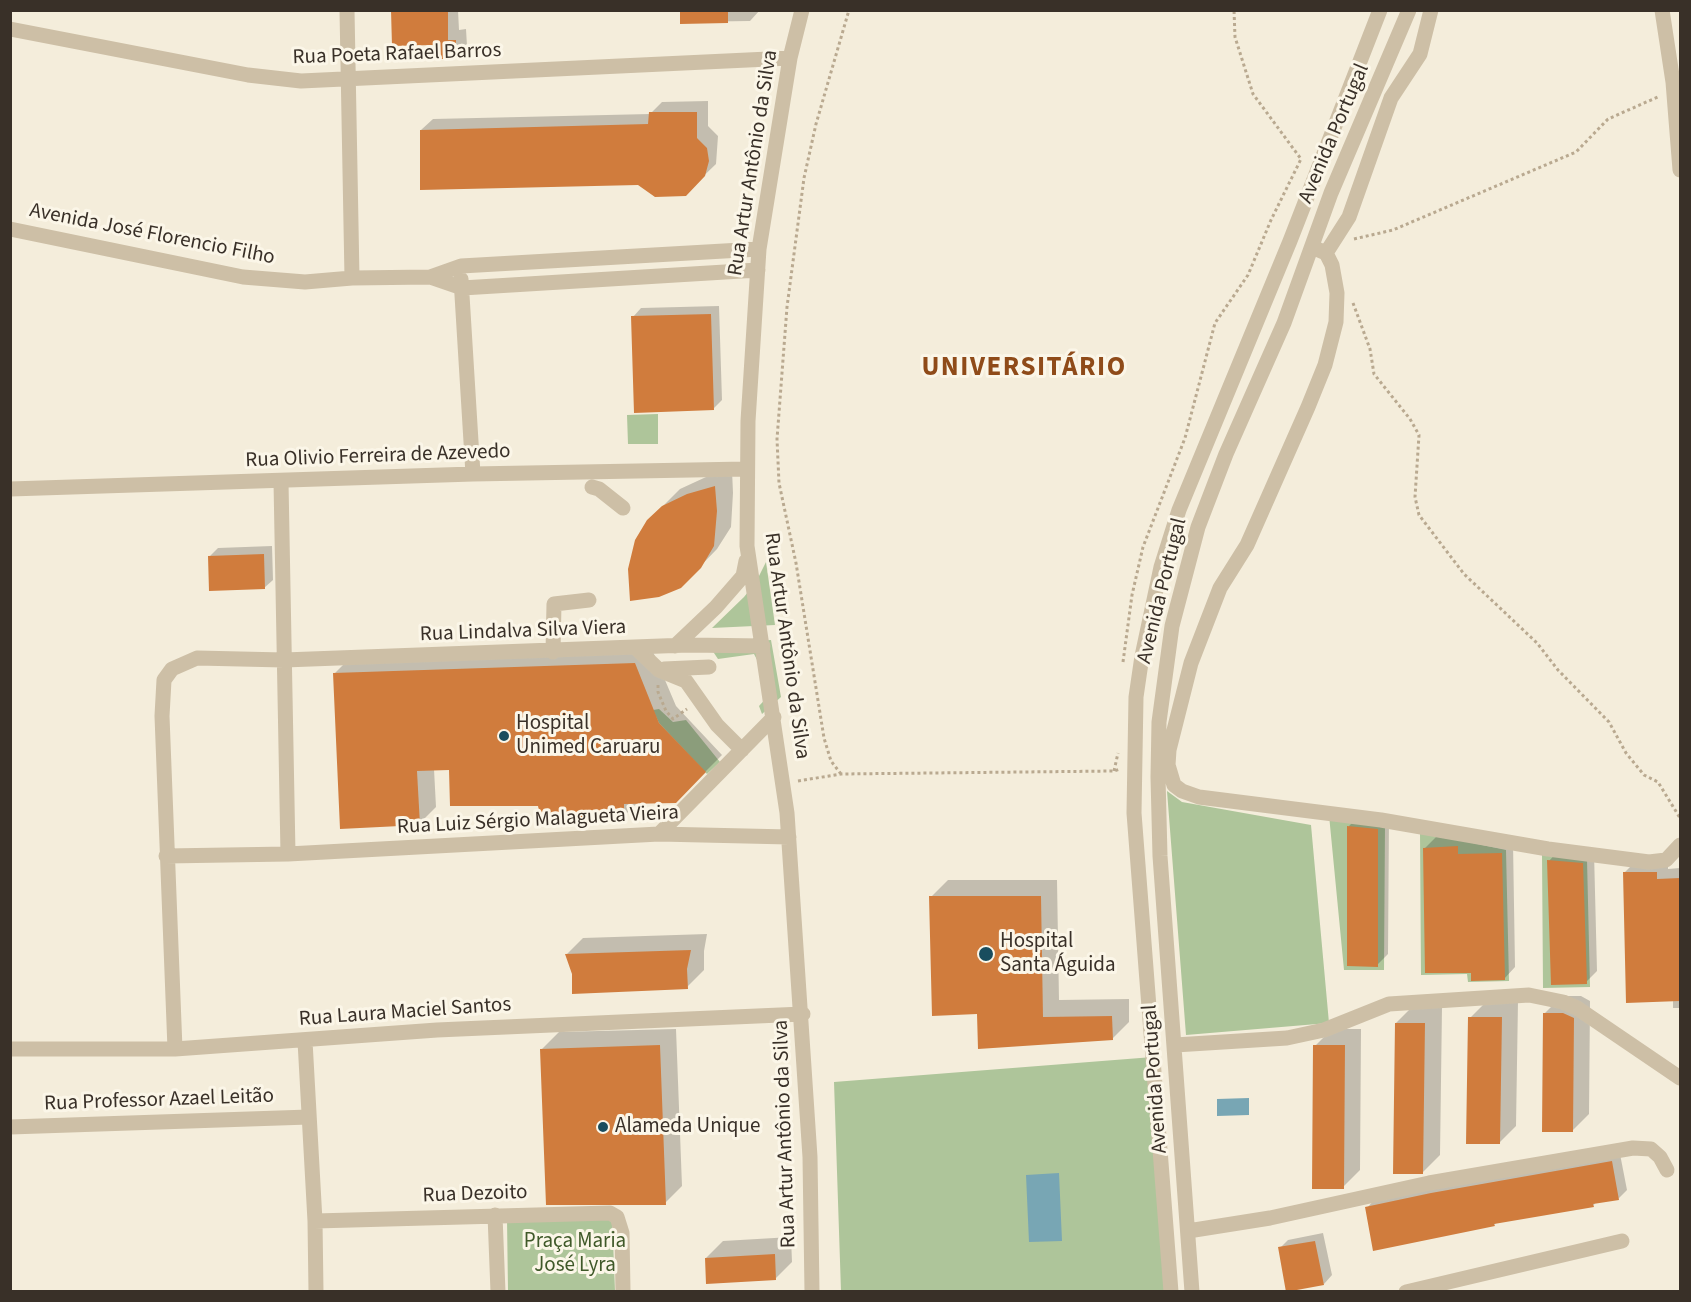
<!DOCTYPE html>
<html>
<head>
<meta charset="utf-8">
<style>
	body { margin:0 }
	#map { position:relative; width:1691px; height:1302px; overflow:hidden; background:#f4eddb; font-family:"Source Sans 3",sans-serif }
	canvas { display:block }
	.frame { position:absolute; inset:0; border:12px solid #393028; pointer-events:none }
</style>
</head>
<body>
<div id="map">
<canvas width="1691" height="1302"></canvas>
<div class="frame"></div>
</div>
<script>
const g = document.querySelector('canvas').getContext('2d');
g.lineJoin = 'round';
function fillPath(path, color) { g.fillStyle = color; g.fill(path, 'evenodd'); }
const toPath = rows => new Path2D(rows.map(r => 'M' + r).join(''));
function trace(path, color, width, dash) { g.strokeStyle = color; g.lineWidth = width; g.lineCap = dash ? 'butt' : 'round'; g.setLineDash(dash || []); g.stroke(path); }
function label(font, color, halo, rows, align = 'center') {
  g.font = font + ' "Source Sans 3",sans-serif'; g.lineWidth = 6; g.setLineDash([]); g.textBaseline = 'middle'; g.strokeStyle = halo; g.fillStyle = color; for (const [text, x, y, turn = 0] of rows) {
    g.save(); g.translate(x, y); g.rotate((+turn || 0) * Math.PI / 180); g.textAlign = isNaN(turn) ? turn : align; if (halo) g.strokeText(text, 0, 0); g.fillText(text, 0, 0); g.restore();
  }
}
const green = toPath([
	[658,414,658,444,628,444,627,415],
	[766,562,775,625,712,628,744,597,756,582],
	[771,640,781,697,762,714,759,706,773,691,754,654,718,659,708,644],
	[659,709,673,722,686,720,720,762,707,774,659,723,653,710],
	[1167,791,1182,802,1311,825,1329,1023,1186,1035],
	[1329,815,1385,826,1384,970,1344,970],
	[1420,832,1506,850,1509,981,1468,982,1467,974,1421,975],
	[1542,854,1587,859,1590,987,1543,988],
	[1153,1057,1167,1291,841,1291,834,1082],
	[612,1215,615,1291,508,1291,507,1219]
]);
const water = toPath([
	[1249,1098,1249,1115,1217,1116,1217,1099],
	[1059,1173,1062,1241,1029,1242,1026,1175]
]);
const shadow = toPath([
	[392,10,458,10,459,30,466,29,467,46,455,57],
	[682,10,760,10,750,21,682,22],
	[708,101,708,126,718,136,716,164,685,194,421,130,433,119,650,114,662,102],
	[719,306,722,400,713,409,633,317,641,308],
	[732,470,733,493,731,527,717,549,680,587,648,521,680,489,706,477],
	[272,546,273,580,264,588,210,556,218,548],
	[651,647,676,706,722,755,675,802,638,802,624,816,540,805,450,769,434,769,436,807,419,824,335,673,352,656],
	[1360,815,1389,819,1388,954,1377,965,1349,826],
	[1469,836,1469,843,1513,842,1515,967,1504,979,1472,971,1425,848,1436,837],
	[1560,849,1594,852,1597,971,1586,982,1549,861],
	[1636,861,1668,861,1668,869,1680,868,1680,1008,1673,1008,1673,999,1625,872],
	[948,880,1057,880,1059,1000,1129,999,1129,1022,1112,1039,979,1013,931,897],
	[707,934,704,951,704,970,687,987,573,974,566,955,583,938],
	[1562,996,1581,996,1590,1001,1589,1114,1572,1131,1545,1013],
	[1487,1001,1518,1001,1516,1126,1499,1143,1470,1018],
	[1413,1006,1442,1007,1440,1155,1423,1172,1396,1023],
	[676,1029,682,1186,665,1203,542,1049,559,1032],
	[1332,1029,1361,1029,1360,1170,1343,1187,1315,1046],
	[1620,1154,1627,1190,1618,1199,1596,1202,1593,1206,1497,1222,1494,1225,1367,1208,1375,1199],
	[1323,1233,1332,1275,1324,1284,1280,1248,1288,1240],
	[791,1237,792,1262,775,1279,706,1258,723,1241]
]);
const building = toPath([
	[391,10,448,10,448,40,456,40,456,59,434,59,434,45,392,46],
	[680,10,728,10,728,23,680,24],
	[649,112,697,112,697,138,707,148,709,161,705,176,686,196,655,197,638,185,420,190,420,130,648,124],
	[711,314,714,410,634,413,631,316],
	[715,486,717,511,714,546,701,568,681,588,659,597,630,601,628,569,635,540,647,520,662,506,687,494],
	[264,554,265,589,209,591,208,556],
	[635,663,659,723,706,772,676,803,624,804,624,818,541,820,538,806,450,806,449,770,417,771,420,825,340,829,333,673],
	[1347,826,1378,829,1378,967,1347,966],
	[1458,846,1458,854,1502,853,1505,980,1471,981,1471,973,1425,973,1423,848],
	[1547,860,1583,863,1587,984,1551,985],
	[1623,872,1657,872,1657,879,1680,878,1680,1001,1626,1003],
	[929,896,1041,896,1043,1017,1112,1016,1113,1040,978,1049,977,1014,932,1016],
	[691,950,687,969,688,989,572,994,572,974,565,954],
	[1543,1013,1563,1013,1574,1018,1573,1132,1542,1132],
	[1468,1017,1502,1017,1500,1144,1466,1144],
	[1395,1023,1425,1023,1423,1174,1393,1174],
	[660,1045,666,1205,546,1205,540,1049],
	[1313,1045,1345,1045,1344,1189,1312,1189],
	[1612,1161,1619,1200,1593,1204,1594,1207,1494,1224,1495,1226,1373,1251,1365,1207,1431,1193],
	[1315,1241,1324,1285,1286,1292,1278,1247],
	[775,1254,776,1280,706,1284,705,1258]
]);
const path = toPath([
	[1354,239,1393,230,1576,152,1608,119,1660,96],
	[1353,303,1370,349,1374,374,1410,419,1419,435,1415,497,1419,515,1464,574,1537,643,1558,670,1609,722,1626,753,1644,775,1658,782,1680,818],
	[1123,662,1132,595,1143,547,1185,438,1215,323,1248,275,1271,220,1301,159,1253,94,1235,37,1234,10],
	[658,685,658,692,666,711,673,719,687,709],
	[1114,771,1118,753],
	[841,774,831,761,824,738,796,563,779,483,777,439,787,307,804,178,816,124,849,10],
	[798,781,841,774,1114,771,1120,769]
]);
const minor = toPath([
	[347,10,352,278],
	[802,10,790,58,759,249,748,421,747,546,787,813,810,1157,812,1292],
	[1662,10,1673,82,1680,170],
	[10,29,248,75,301,81,790,58],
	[10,229,243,277,305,282,352,278,430,277,462,288,758,270],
	[1312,247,1326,253,1332,265,1337,293,1336,322,1325,365,1308,407,1247,545,1220,588,1191,663,1169,750,1168,765,1174,785,1182,791,1199,797,1381,820,1548,849,1649,862,1666,860,1680,845],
	[1326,253,1349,217,1391,98,1420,54,1431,10],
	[430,277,461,266,759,249],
	[461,279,473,474],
	[281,482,288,854],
	[592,487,599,489,623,508],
	[10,489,473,474,746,469],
	[675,646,716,607,743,576,746,561],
	[637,649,659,670,686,681,717,725,742,750],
	[553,652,554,604,589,600],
	[664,669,709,667],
	[659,834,774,717],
	[166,856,288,854,659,834,789,837],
	[305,1041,315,1221,316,1292],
	[1175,1045,1287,1038,1324,1030,1389,1004,1529,995,1563,1002,1577,1008,1680,1078],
	[10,1049,175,1049,437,1030,803,1014],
	[175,1049,162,716,164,680,172,669,197,658,284,660,688,645,763,646],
	[10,1127,309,1117],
	[495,1215,498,1292],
	[315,1221,610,1213,617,1217,622,1233,623,1292],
	[1188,1231,1270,1218,1429,1183,1633,1148,1651,1149,1660,1157,1667,1170],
	[1171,1292,1134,813,1136,697,1142,656,1161,567,1179,510,1290,241,1380,10],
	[1192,1292,1160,856,1158,777,1159,722,1172,626,1198,527,1226,454,1284,323,1331,193,1409,10],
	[1406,1292,1622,1241]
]);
const markers = [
	[504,736,6,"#194d5e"],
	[986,954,8,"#194d5e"],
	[603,1127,6,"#194d5e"]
];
const streetNames = [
	["Rua Poeta Rafael Barros",397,55,-2],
	["Avenida Portugal",1335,134,-67],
	["Rua Artur Antônio da Silva",754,163,-81],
	["Avenida José Florencio Filho",152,235,11],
	["Rua Olivio Ferreira de Azevedo",378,457,-2],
	["Avenida Portugal",1163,591,-76],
	["Rua Lindalva Silva Viera",523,632,-2],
	["Rua Artur Antônio da Silva",786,646,82],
	["Rua Luiz Sérgio Malagueta Vieira",538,821,-3],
	["Rua Laura Maciel Santos",405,1013,-4],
	["Avenida Portugal",1156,1079,-94],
	["Rua Professor Azael Leitão",159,1101,-2],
	["Rua Artur Antônio da Silva",786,1134,-92],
	["Rua Dezoito",475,1195,-2]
];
const poiNames = [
	["Hospital",516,724],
	["Unimed Caruaru",516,748],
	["Hospital",1000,942],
	["Santa Águida",1000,966],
	["Alameda Unique",615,1127]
];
const parkNames = [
	["Praça Maria",575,1242],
	["José Lyra",575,1266]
];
const districtNames = [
	["UNIVERSITÁRIO",1024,369]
];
fillPath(green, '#aec59a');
fillPath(water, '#78a6b4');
fillPath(shadow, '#0003');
fillPath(building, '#d07c3d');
trace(path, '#b9a990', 3, [3, 3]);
trace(minor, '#cdbfa6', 15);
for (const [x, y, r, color] of markers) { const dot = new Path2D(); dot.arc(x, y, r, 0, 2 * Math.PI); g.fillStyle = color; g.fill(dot); trace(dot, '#fbf6e8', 2); }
label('21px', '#393028', '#fbf6e8', streetNames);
label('21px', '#393028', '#fbf6e8', poiNames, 'left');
label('21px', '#3f5929', '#fbf6e8', parkNames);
g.letterSpacing = '1.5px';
label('bold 27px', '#8f4b19', '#fbf6e8', districtNames);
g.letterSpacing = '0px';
</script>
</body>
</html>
